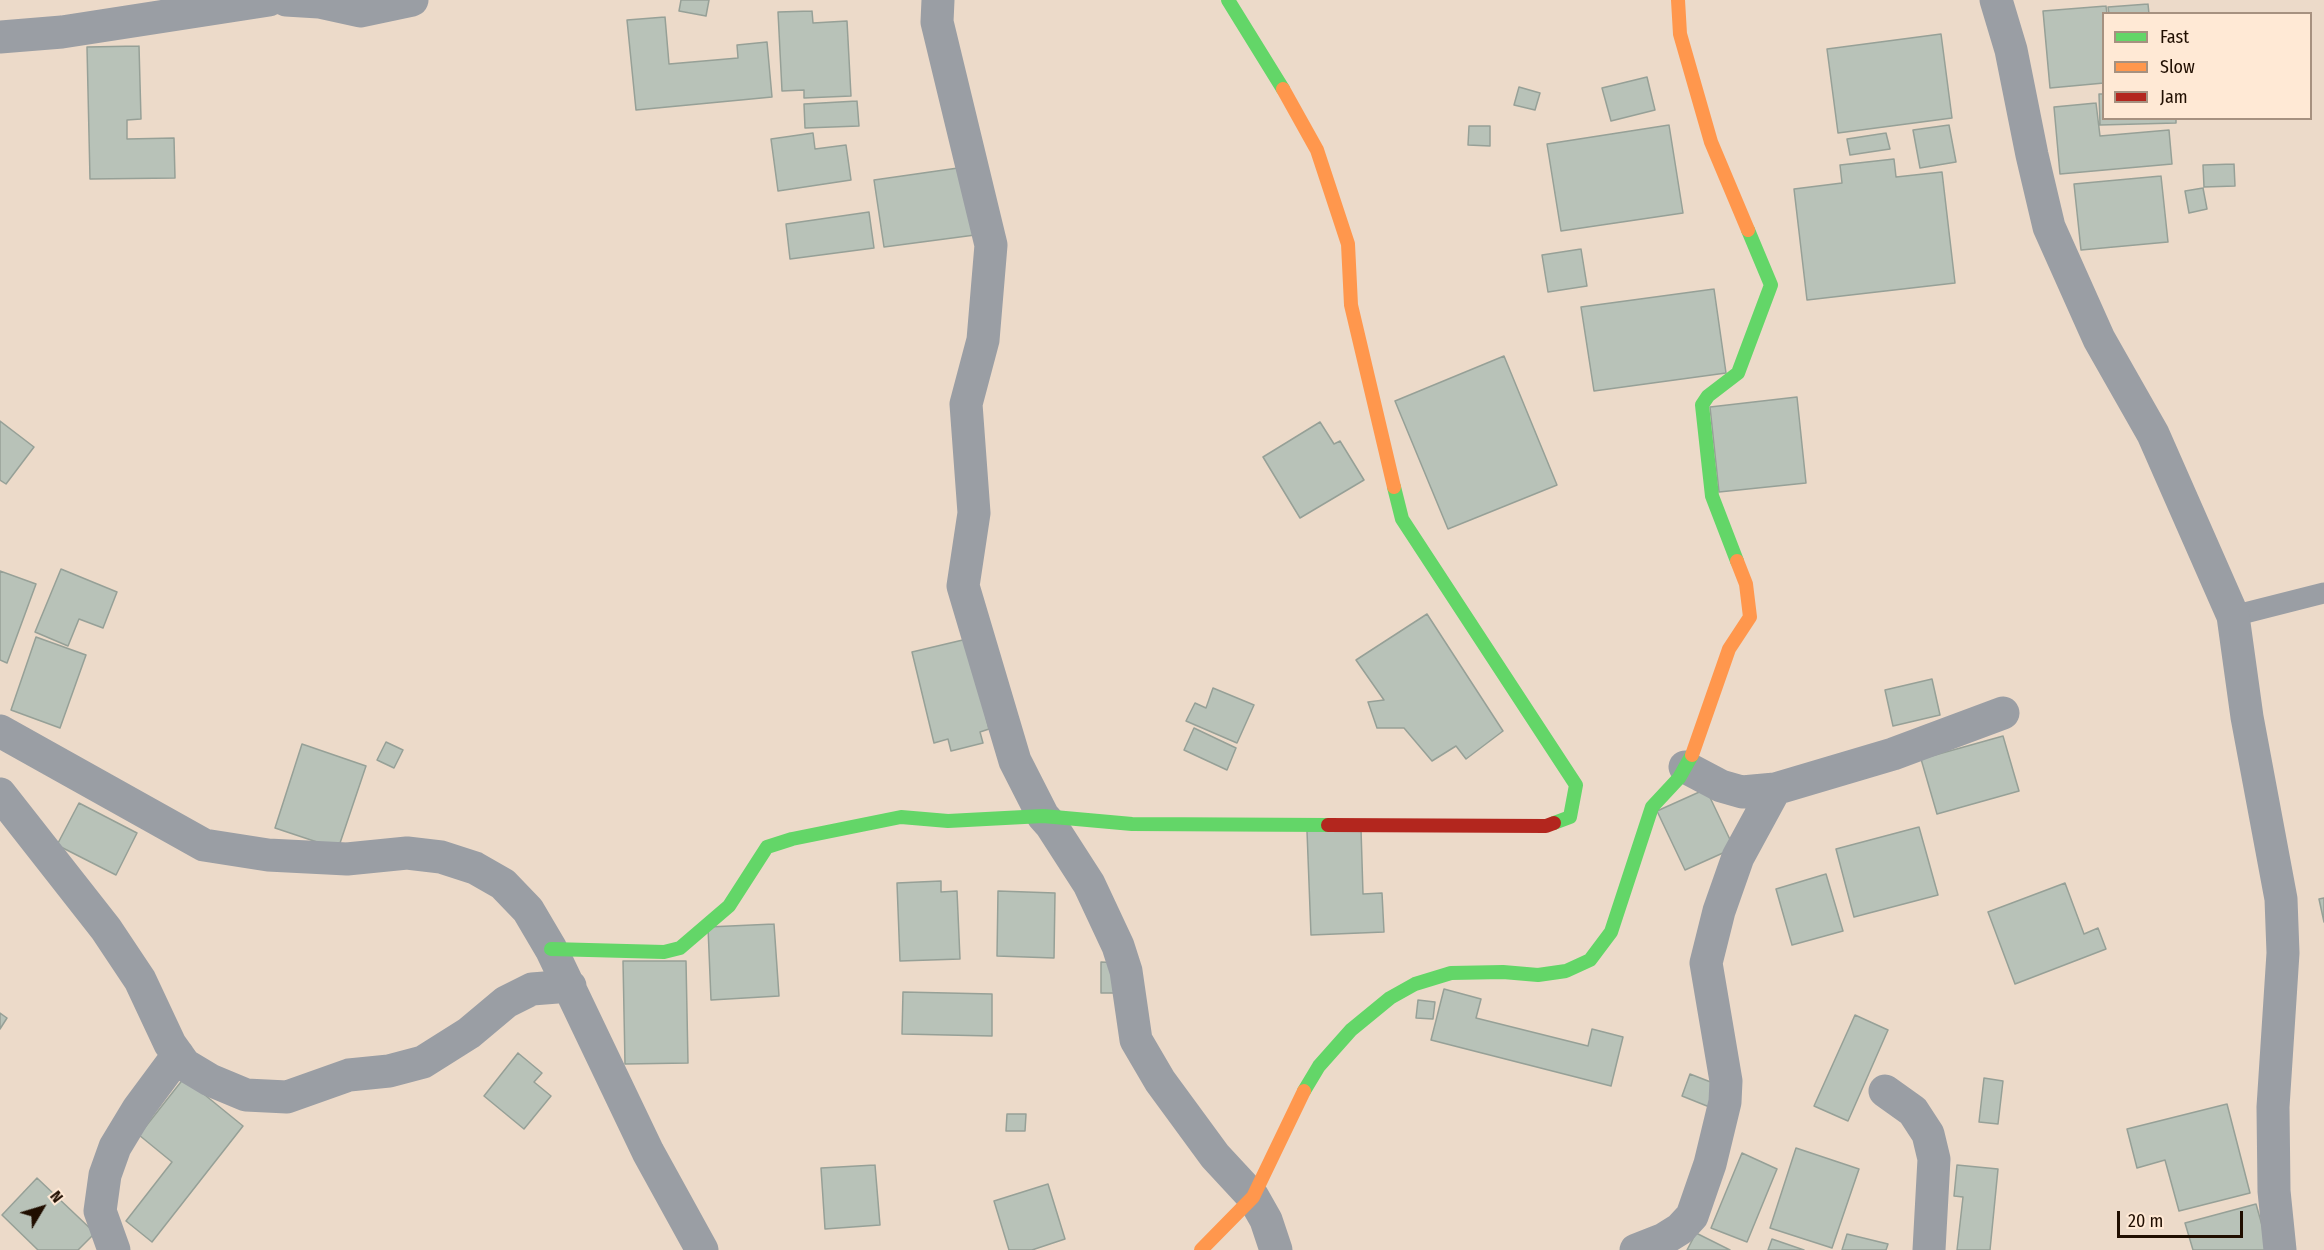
<!DOCTYPE html>
<html>
<head>
<meta charset="utf-8">
<style>
	body { margin:0 }
	#map { position:relative; width:2324px; height:1250px; overflow:hidden; background:#ecdac9; font-family:"Fira Sans Condensed",sans-serif }
	canvas { display:block }
	.legend { position:absolute; left:2102px; top:12px; width:210px; height:108px; box-sizing:border-box; background:#ffe9d5; border:2px solid #a69180; margin:0; padding:8px 10px; list-style:none; font-size:18px; color:#200e00 }
	.legend li { display:flex; align-items:center; gap:12px; height:30px }
	.legend b { width:30px; border:2px solid #a69180 }
	.north { position:absolute; left:12px; top:1178px; width:60px; height:60px; -webkit-text-stroke:4px #ffe9d5; paint-order:stroke; rotate:52deg; font-size:16px; font-weight:700; line-height:24px; text-align:center; color:#200e00 }
	.north::after { content:''; display:block; margin:auto; width:21px; height:27px; background:#200e00; clip-path:polygon(50% 0,100% 100%,50% 72%,0 100%) }
	.scale { position:absolute; left:2117px; top:1211px; width:126px; height:27px; box-sizing:border-box; border:3px solid #200e00; border-top:0; padding-left:8px; font-size:18px; line-height:21px; white-space:nowrap; color:#200e00; -webkit-text-stroke:4px #ffe9d5; paint-order:stroke }
</style>
</head>
<body>
<div id="map">
<canvas width="2324" height="1250"></canvas>
<ul class="legend">
<li><b style="height:8px;background:#63d668"></b>Fast</li>
<li><b style="height:8px;background:#ff974d"></b>Slow</li>
<li><b style="height:8px;background:#b3261e"></b>Jam</li>
</ul>
<div class="north">N</div>
<div class="scale">20 m</div>
</div>
<script>
const g = document.querySelector('canvas').getContext('2d');
g.lineJoin = 'round';
function fillPath(path, color) { g.fillStyle = color; g.fill(path, 'evenodd'); }
const toPath = rows => new Path2D(rows.map(r => 'M' + r).join(''));
function trace(path, color, width, dash) { g.strokeStyle = color; g.lineWidth = width; g.lineCap = dash ? 'butt' : 'round'; g.setLineDash(dash || []); g.stroke(path); }
const building = toPath([
	[681,0,709,0,706,16,679,11,681,0],
	[2148,4,2149,14,2109,14,2108,7,2148,4],
	[2106,6,2107,14,2104,14,2104,83,2050,88,2043,11,2106,6],
	[812,11,813,23,847,21,851,96,804,98,804,90,782,91,778,12,812,11],
	[665,17,669,64,738,58,737,45,767,42,772,97,636,110,627,20,665,17],
	[1941,34,1952,118,1838,133,1827,49,1941,34],
	[139,46,141,119,127,120,127,139,174,138,175,178,90,179,87,47,139,46],
	[1647,77,1655,110,1611,121,1602,88,1647,77],
	[1519,87,1540,93,1535,110,1514,105,1519,87],
	[2099,94,2104,94,2104,118,2176,118,2176,123,2100,125,2099,94],
	[857,101,859,126,805,128,804,104,857,101],
	[2096,103,2100,136,2169,130,2172,164,2060,174,2054,107,2096,103],
	[1669,125,1683,213,1561,231,1547,144,1669,125],
	[1949,125,1956,162,1920,168,1913,130,1949,125],
	[1469,126,1490,126,1490,146,1468,145,1469,126],
	[813,133,815,149,846,145,851,180,778,191,771,139,813,133],
	[1886,133,1890,149,1850,155,1847,139,1886,133],
	[1894,159,1896,177,1942,172,1955,283,1807,300,1794,189,1842,183,1840,165,1894,159],
	[2234,164,2235,186,2204,187,2203,165,2234,164],
	[965,167,975,235,884,247,874,180,965,167],
	[2161,176,2168,242,2081,250,2074,184,2161,176],
	[2203,188,2207,209,2189,213,2185,191,2203,188],
	[869,212,874,248,790,259,786,224,869,212],
	[1581,249,1587,286,1548,292,1542,255,1581,249],
	[1714,289,1726,373,1594,391,1581,307,1714,289],
	[1504,356,1557,485,1448,529,1395,401,1504,356],
	[1797,397,1806,483,1719,492,1710,407,1797,397],
	[0,421,34,447,6,484,0,480,0,421],
	[1320,422,1334,444,1340,441,1364,480,1300,518,1263,457,1320,422],
	[61,569,117,592,103,628,79,619,68,646,35,632,61,569],
	[0,571,36,584,7,663,0,660,0,571],
	[1427,614,1503,731,1466,759,1456,746,1432,761,1404,728,1377,728,1368,702,1384,700,1356,660,1427,614],
	[36,637,86,655,60,728,11,710,36,637],
	[967,639,989,729,980,732,983,743,951,751,948,739,934,743,912,652,967,639],
	[1932,679,1940,715,1893,726,1885,690,1932,679],
	[1213,688,1254,705,1237,743,1186,721,1195,703,1206,708,1213,688],
	[1194,728,1236,748,1227,770,1184,750,1194,728],
	[2003,736,2019,791,1937,814,1921,759,2003,736],
	[386,742,403,750,394,768,377,760,386,742],
	[302,744,366,766,338,849,275,828,302,744],
	[1706,789,1734,848,1685,870,1657,811,1706,789],
	[79,803,137,833,116,875,57,845,79,803],
	[1919,827,1938,895,1854,917,1836,849,1919,827],
	[1361,829,1363,894,1382,893,1384,932,1311,935,1307,831,1361,829],
	[1826,874,1843,931,1792,945,1776,889,1826,874],
	[941,881,941,892,957,891,960,959,900,961,897,883,941,881],
	[2065,883,2084,934,2098,928,2106,949,2015,984,1988,912,2065,883],
	[998,891,1055,893,1054,958,997,956,998,891],
	[2324,898,2324,922,2319,899,2324,898],
	[774,924,779,996,711,1000,708,927,774,924],
	[623,961,686,961,688,1063,625,1064,623,961],
	[1101,962,1120,963,1119,993,1101,993,1101,962],
	[1444,989,1481,999,1476,1018,1588,1046,1592,1029,1623,1037,1611,1086,1431,1040,1444,989],
	[903,992,992,994,992,1036,902,1034,903,992],
	[1418,1000,1435,1002,1433,1019,1416,1018,1418,1000],
	[0,1013,7,1018,0,1029,0,1013],
	[1855,1015,1888,1030,1848,1121,1814,1106,1855,1015],
	[518,1053,542,1073,534,1082,551,1096,524,1129,484,1096,518,1053],
	[1690,1074,1721,1086,1712,1108,1682,1096,1690,1074],
	[184,1078,243,1126,152,1242,126,1221,172,1162,139,1135,184,1078],
	[1984,1078,2003,1081,1998,1124,1979,1122,1984,1078],
	[2227,1104,2250,1193,2179,1211,2165,1160,2137,1168,2127,1129,2227,1104],
	[1007,1114,1026,1114,1025,1131,1006,1131,1007,1114],
	[1796,1148,1859,1169,1832,1248,1770,1228,1796,1148],
	[1742,1153,1777,1169,1747,1242,1711,1228,1742,1153],
	[875,1165,880,1225,825,1229,821,1168,875,1165],
	[1957,1165,1998,1169,1990,1250,1957,1250,1963,1197,1954,1196,1957,1165],
	[37,1178,95,1233,78,1250,38,1250,2,1215,37,1178],
	[1048,1184,1065,1239,1032,1250,1009,1250,994,1201,1048,1184],
	[2256,1204,2269,1250,2193,1250,2185,1223,2256,1204],
	[1696,1233,1730,1250,1687,1250,1696,1233],
	[1847,1234,1888,1244,1886,1250,1842,1250,1847,1234],
	[1772,1239,1804,1250,1768,1250,1772,1239]
]);
const lane = toPath([
	[2233,616,2324,593]
]);
const street = toPath([
	[286,0,319,2,360,11,412,0],
	[938,0,937,22,991,245,983,340,966,404,974,513,963,586,1015,761,1043,816,1051,825,1089,884,1118,946,1126,971,1136,1040,1160,1081,1215,1156,1253,1197,1266,1220,1276,1250],
	[1996,0,2011,50,2032,155,2049,227,2099,339,2153,434,2233,616,2247,717,2281,899,2283,953,2273,1107,2274,1191,2280,1250],
	[0,37,62,32,269,0],
	[0,731,204,845,268,855,347,859,407,853,441,857,475,868,503,884,528,910,551,949,648,1152,702,1250],
	[1685,767,1721,786,1742,792,1775,789,1893,754,2003,713],
	[0,794,106,929,140,980,170,1044,185,1065,210,1080,246,1095,287,1097,349,1075,389,1071,423,1062,469,1033,506,1002,532,989,570,986],
	[1885,1091,1913,1111,1928,1134,1934,1159,1929,1250],
	[114,1250,100,1211,105,1175,115,1147,138,1109,178,1055],
	[1636,1250,1664,1239,1680,1229,1692,1216,1710,1164,1725,1102,1726,1081,1706,963,1719,911,1738,857,1775,789]
]);
const fast = toPath([
	[1228,0,1283,89],
	[1394,487,1402,519,1576,785,1570,817,1554,823],
	[1737,561,1712,496,1702,405,1708,396,1738,373,1771,285,1748,230],
	[551,949,664,952,680,948,729,906,767,847,792,839,901,817,948,821,1043,816,1132,824,1328,825],
	[1304,1091,1319,1066,1351,1030,1390,998,1415,984,1451,973,1503,972,1538,975,1566,971,1590,960,1611,932,1652,807,1679,778,1692,755]
]);
const slow = toPath([
	[1678,0,1680,34,1711,142,1748,230],
	[1283,89,1317,150,1348,244,1351,305,1394,487],
	[1692,755,1729,649,1750,617,1746,584,1737,561],
	[1201,1250,1253,1197,1304,1091]
]);
const jam = toPath([
	[1328,825,1546,826,1554,823]
]);
fillPath(building, '#b8c2b8');
trace(building, '#96a097', 1.5);
trace(lane, '#9a9ea4', 21);
trace(street, '#9a9ea4', 33);
trace(fast, '#63d668', 14);
trace(slow, '#ff974d', 14);
trace(jam, '#b3261e', 14);
</script>
</body>
</html>
